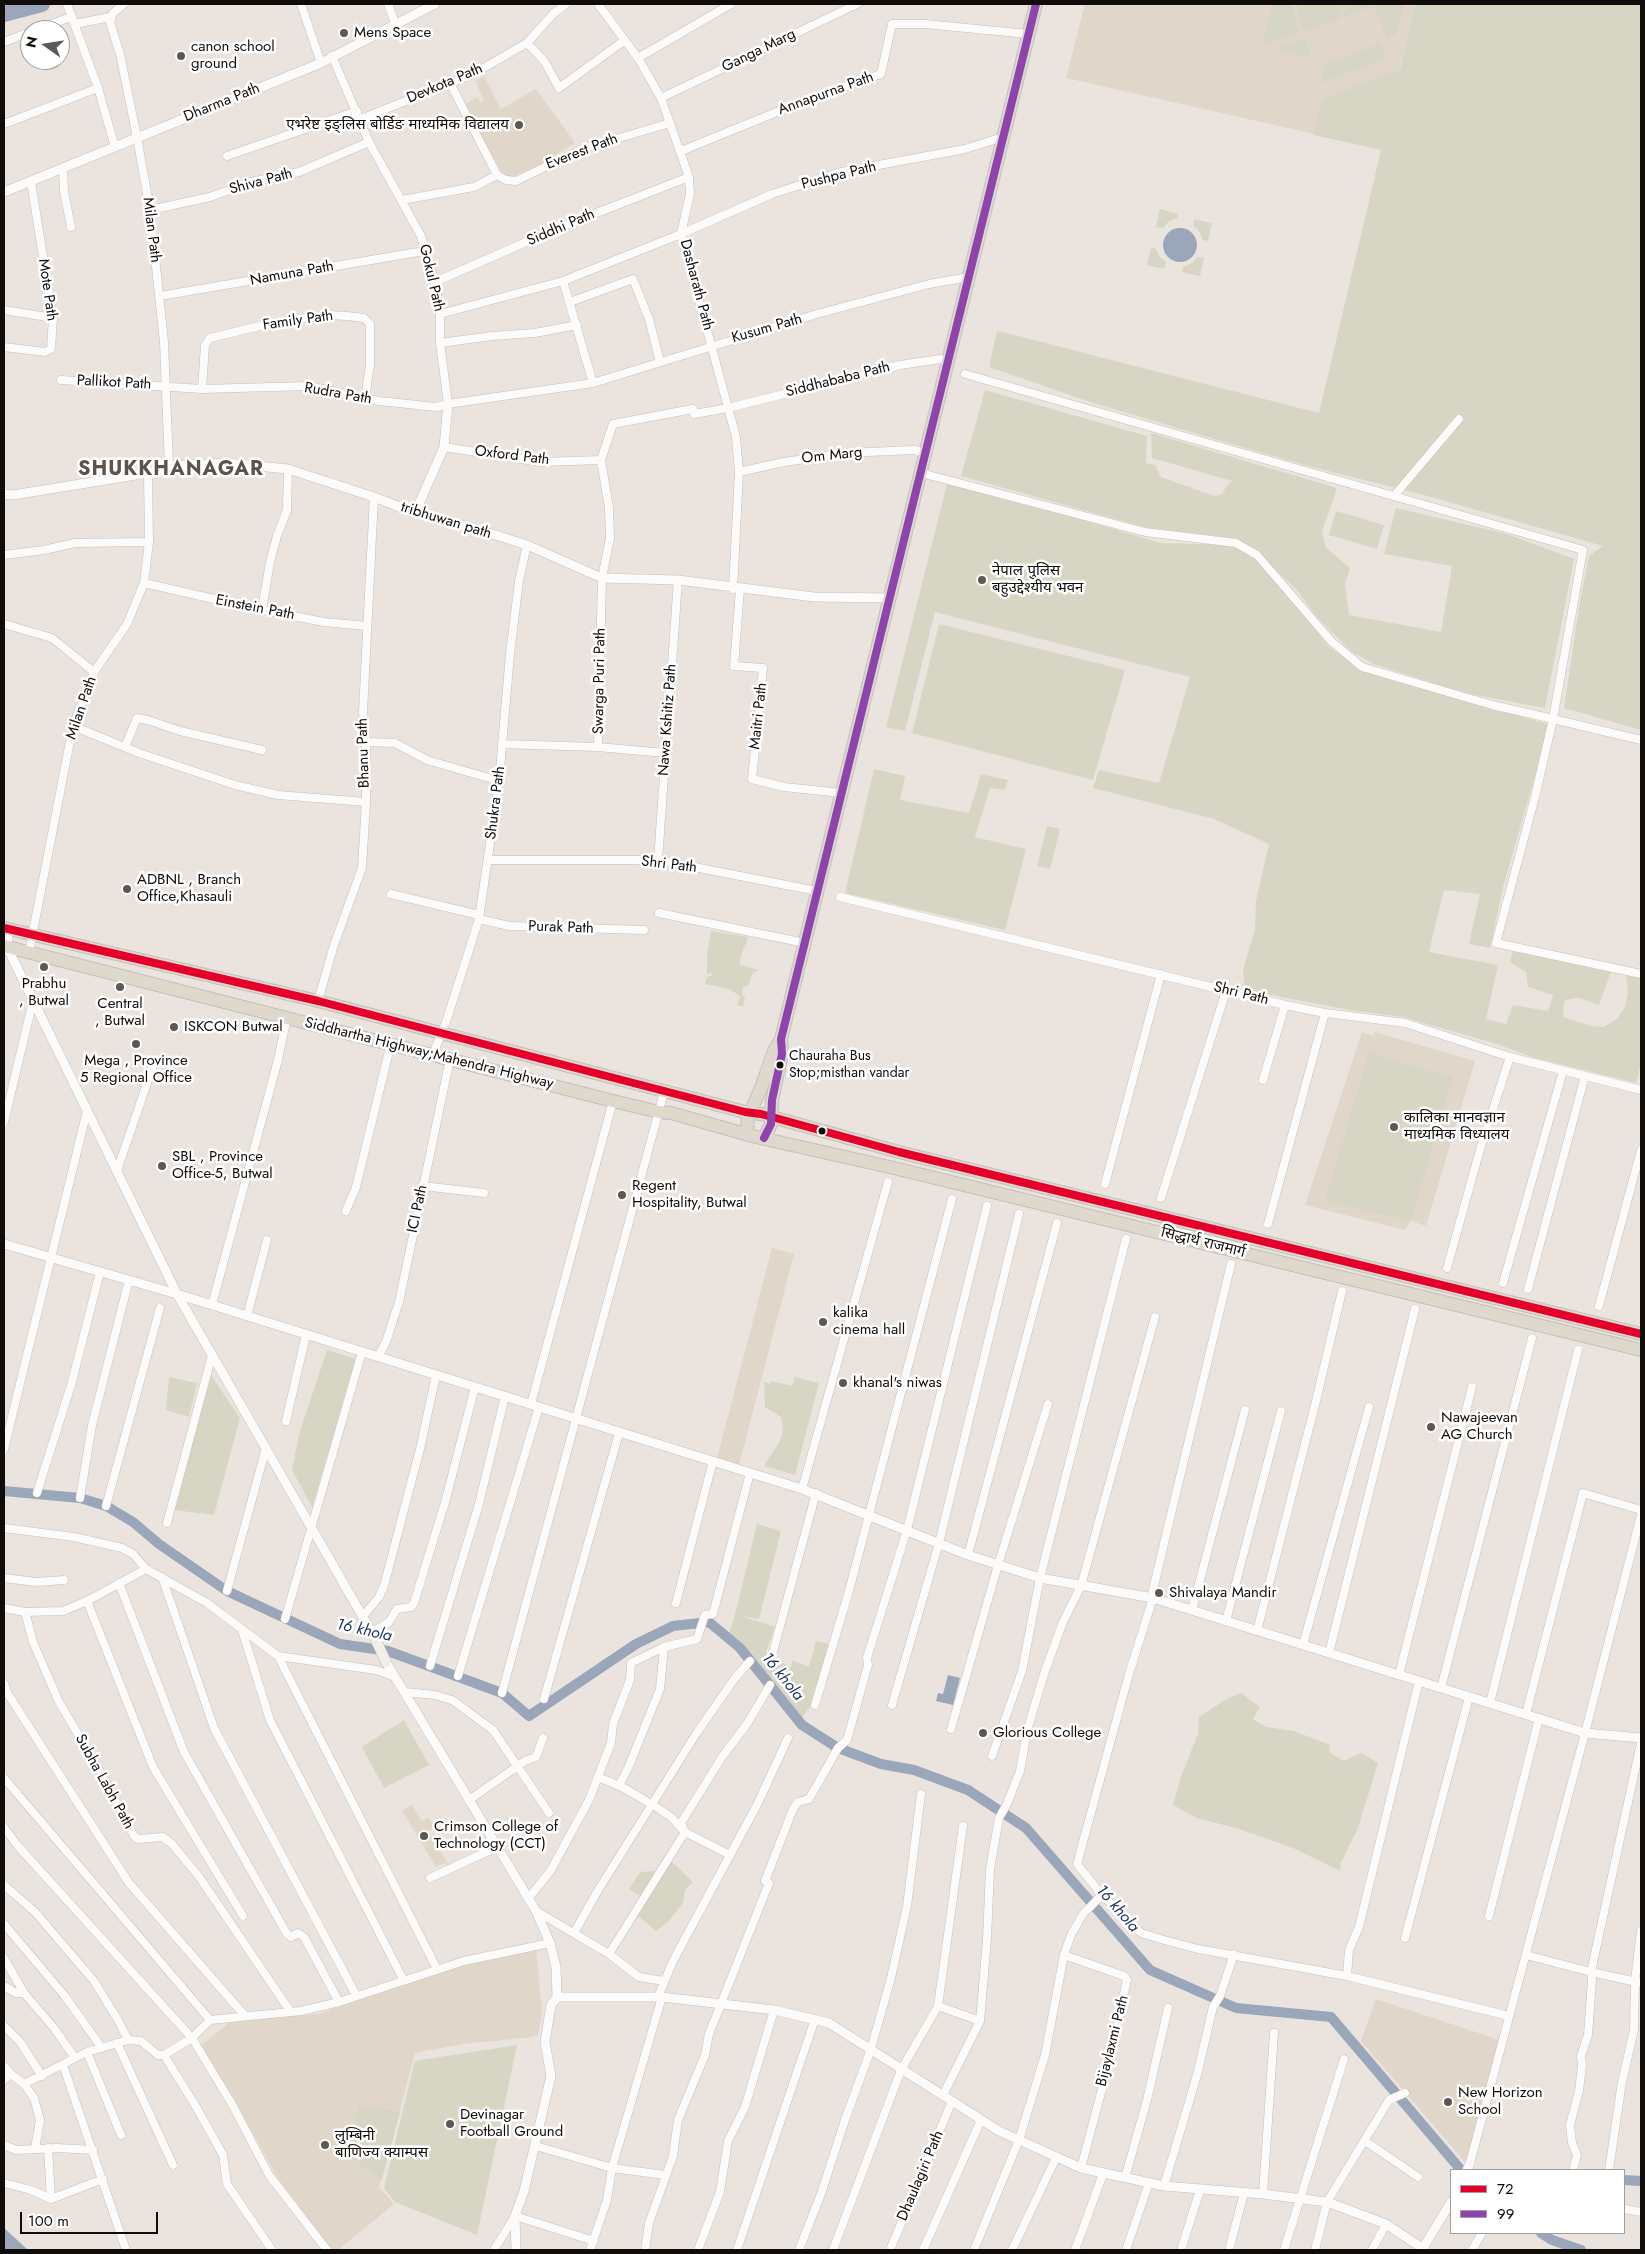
<!DOCTYPE html>
<html>
<head>
<meta charset="utf-8">
<style>
	body { margin:0 }
	#map { position:relative; width:1645px; height:2254px; overflow:hidden; background:#ebe4de; font-family:Jost,sans-serif }
	canvas { display:block }
	.frame { position:absolute; inset:0; border:5px solid #100c09; pointer-events:none }
	.legend { position:absolute; left:1450px; top:2169px; width:175px; height:65px; box-sizing:border-box; background:#fff; border:1px solid #9f9e9d; margin:0; padding:6px 9px; list-style:none; font-size:15px; color:#100c09 }
	.legend li { display:flex; align-items:center; gap:10px; height:25px }
	.legend b { width:25px; border:1px solid #9f9e9d }
	.north { position:absolute; left:20px; top:20px; width:50px; height:50px; box-sizing:border-box; background:#fff; border:1px solid #9f9e9d; border-radius:50%; rotate:283deg; font-size:14px; font-weight:700; line-height:20px; text-align:center; color:#100c09 }
	.north::after { content:''; display:block; margin:auto; width:18px; height:22px; background:#5d5854; clip-path:polygon(50% 0,100% 100%,50% 72%,0 100%) }
	.scale { position:absolute; left:20px; top:2212px; width:138px; height:22px; box-sizing:border-box; border:2px solid #100c09; border-top:0; padding-left:6px; font-size:15px; line-height:18px; white-space:nowrap; color:#100c09; -webkit-text-stroke:4px #fff; paint-order:stroke }
</style>
</head>
<body>
<div id="map">
<canvas width="1645" height="2254"></canvas>
<div class="frame"></div>
<ul class="legend">
<li><b style="height:6px;background:#e4002b"></b>72</li>
<li><b style="height:6px;background:#8e44ad"></b>99</li>
</ul>
<div class="north">N</div>
<div class="scale">100 m</div>
</div>
<script>
const g = document.querySelector('canvas').getContext('2d');
g.lineJoin = 'round';
function fillPath(path, color) { g.fillStyle = color; g.fill(path, 'evenodd'); }
const toPath = rows => new Path2D(rows.map(r => 'M' + r).join(''));
function trace(path, color, width, dash) { g.strokeStyle = color; g.lineWidth = width; g.lineCap = dash ? 'butt' : 'round'; g.setLineDash(dash || []); g.stroke(path); }
function label(font, color, halo, rows, align = 'center') {
  g.font = font + ' Jost,"Noto Sans Devanagari",sans-serif'; g.lineWidth = 5; g.setLineDash([]); g.textBaseline = 'middle'; g.strokeStyle = halo; g.fillStyle = color; for (const [text, x, y, turn = 0] of rows) {
    g.save(); g.translate(x, y); g.rotate((+turn || 0) * Math.PI / 180); g.textAlign = isNaN(turn) ? turn : align; if (halo) g.strokeText(text, 0, 0); g.fillText(text, 0, 0); g.restore();
  }
}
const built = toPath([
	[1085,4,1415,4,1381,149,1066,78],
	[484,76,501,109,536,89,575,143,539,165,513,177,503,175,464,105,478,97,480,102,484,100,475,81],
	[1362,1032,1374,1036,1375,1032,1475,1061,1426,1226,1411,1221,1405,1230,1305,1205],
	[772,1248,794,1254,738,1469,716,1462],
	[412,1805,422,1821,429,1818,432,1823,433,1822,436,1827,428,1831,449,1865,447,1866,445,1863,436,1867,402,1811],
	[536,1947,542,2013,538,2035,532,2037,462,2044,415,2053,379,2187,394,2204,338,2250,330,2250,278,2178,232,2096,200,2046,230,2022,226,2018,319,2014,436,1970],
	[1376,1999,1500,2040,1466,2163,1361,2041]
]);
const green = toPath([
	[1273,4,1291,4,1299,32,1262,46],
	[1296,4,1343,4,1339,19,1304,31],
	[1346,4,1367,4,1370,7,1343,17],
	[1373,4,1404,4,1396,34,1387,39],
	[1415,4,1641,4,1641,730,1564,708,1580,601,1589,556,1603,546,1424,495,1308,466,1201,435,1087,401,989,367,997,331,1002,332,1319,413,1381,150,1314,135,1322,99,1400,70],
	[1305,38,1311,58,1277,49],
	[1380,44,1386,59,1320,83,1324,65],
	[1160,209,1178,214,1177,218,1168,222,1163,228,1156,227],
	[1194,219,1212,223,1208,241,1203,240,1199,231,1193,226],
	[1151,247,1155,248,1160,257,1166,262,1164,269,1147,265],
	[1197,257,1204,258,1200,276,1182,272,1183,267,1192,263],
	[985,390,1147,436,1146,463,1155,465,1161,477,1214,496,1222,494,1226,487,1232,481,1152,458,1151,433,1337,488,1322,532,1326,548,1350,568,1345,584,1349,615,1441,632,1452,566,1384,554,1396,508,1507,534,1574,559,1545,708,1464,693,1374,664,1352,652,1316,616,1296,589,1257,552,1236,539,1144,527,961,476],
	[947,484,1042,508,1161,543,1231,545,1255,559,1287,593,1329,647,1359,669,1550,725,1503,887,1490,948,1469,944,1480,894,1444,890,1429,952,1498,965,1486,1019,1506,1024,1513,1005,1548,1011,1553,995,1528,987,1526,972,1510,962,1513,951,1611,972,1599,1005,1579,998,1565,1000,1563,1009,1564,1017,1591,1026,1603,1027,1617,1019,1625,1007,1628,992,1626,975,1641,978,1641,1064,1636,1083,1531,1057,1500,1045,1403,1017,1349,1010,1245,990,1243,970,1255,929,1256,901,1269,844,1214,819,1093,788,1099,770,1159,783,1190,677,935,612,905,731,886,727],
	[1336,511,1384,525,1377,549,1329,535],
	[939,624,1125,670,1093,780,912,733],
	[874,769,905,776,900,800,969,813,981,774,1008,780,1005,790,990,788,975,837,1026,849,1005,930,845,893],
	[1047,826,1060,829,1050,869,1037,866],
	[711,931,749,937,742,952,739,965,759,970,753,973,748,986,743,986,742,995,745,997,743,1007,737,1005,740,996,729,989,705,984,707,977,713,975,712,973,707,974,707,955],
	[1369,1053,1453,1078,1411,1221,1325,1201],
	[327,1350,356,1359,312,1507,292,1470,300,1431],
	[211,1375,240,1418,214,1515,174,1510],
	[169,1377,197,1383,189,1417,166,1410],
	[795,1377,819,1383,795,1475,764,1466,780,1441,783,1429,781,1417,765,1407,764,1382,770,1384,772,1381,792,1386],
	[757,1524,781,1531,759,1619,742,1616,775,1627,766,1652,791,1668,792,1660,809,1667,816,1641,830,1644,817,1697,802,1718,729,1634,735,1615],
	[1241,1693,1260,1707,1253,1719,1266,1727,1294,1731,1330,1745,1329,1752,1344,1761,1361,1753,1378,1763,1358,1828,1340,1865,1340,1871,1293,1848,1239,1829,1197,1818,1173,1805,1181,1776,1198,1734,1199,1717,1225,1700],
	[404,1720,429,1765,384,1788,362,1747],
	[669,1859,693,1882,685,1890,683,1903,668,1922,656,1931,638,1916],
	[655,1871,641,1896,629,1889,640,1872],
	[517,2045,477,2235,395,2202,384,2188,415,2061],
	[359,2106,400,2112,382,2179,358,2164,367,2150,352,2140]
]);
const water = toPath([
	'1163 245a17 17 0 1 1 34 0a17 17 0 1 1-34 0Z',
	[948,1675,960,1678,953,1705,936,1701,938,1693,943,1694],
	[4,2228,28,2250,4,2250]
]);
const canal = toPath([
	[4,1491,80,1498,106,1506,133,1522,159,1544,227,1591,340,1644,388,1651,502,1693,529,1716,636,1644,673,1626,709,1622,740,1648,802,1725,838,1748,881,1764,914,1770,968,1790,1026,1828,1150,1970,1236,2008,1331,2017,1461,2170],
	[1624,2180,1641,2181],
	[1541,2233,1552,2240,1581,2250]
]);
const river = toPath([
	[4,14,42,4]
]);
const minor = toPath([
	[67,4,98,88,115,147],
	[124,4,113,13,110,22,120,54,137,137,150,210,164,342,169,466],
	[301,4,321,63],
	[388,4,395,23],
	[598,4,638,58,661,98,689,177,690,194,681,234,736,437,739,472,733,589],
	[75,24,110,17],
	[36,30,71,17],
	[4,42,30,32],
	[527,43,545,62,559,88,625,40],
	[332,56,369,142,421,236,435,282,440,314,440,343,448,404],
	[638,58,731,4],
	[661,98,857,4],
	[361,119,475,73,527,43,553,14,566,4],
	[4,124,98,88],
	[681,151,799,103,881,74,892,24,925,24,1028,34],
	[227,156,357,111],
	[63,169,64,191,71,227],
	[497,175,506,180,516,181,582,149,670,123],
	[402,200,474,187,497,175,450,83],
	[150,210,210,197,251,182,299,172,369,142],
	[563,281,681,234,772,194,841,172,965,149,1003,137],
	[435,282,558,228,689,177],
	[160,296,424,251],
	[570,302,633,279,649,319,660,362],
	[4,310,53,318],
	[440,314,563,281,593,383],
	[440,343,492,336,535,333,577,325],
	[4,347,45,352,51,349,53,318,31,182],
	[61,380,202,389,309,386,379,401,436,407,448,404,593,383,817,314,929,284,969,277],
	[202,389,205,345,210,338,268,324,327,315,347,316,364,318,370,324,370,365,365,398],
	[444,447,541,462,601,460,613,424,693,409,694,414,728,408,900,365,940,359,949,361],
	[601,460,609,508,610,538,602,578,598,747,665,753],
	[739,472,784,462,847,453,914,450,926,453],
	[921,473,1145,532,1236,543,1257,555,1331,641,1362,667,1492,705,1553,719,1583,550,965,374],
	[1394,496,1459,419],
	[4,555,44,550,75,543,149,542],
	[144,583,262,610,324,622,367,626],
	[740,589,734,666,763,668,752,779,784,787,841,793],
	[262,610,270,562,277,536,287,510,288,469],
	[4,624,52,638,94,672],
	[73,726,139,753,235,785,278,795,366,802],
	[1641,740,1553,719,1535,797,1496,943,1641,974],
	[366,742,395,743,427,760,499,781],
	[502,744,598,747],
	[125,747,137,718,148,720,180,731,262,750],
	[489,860,658,860,817,891],
	[658,860,678,580],
	[391,894,479,915],
	[840,897,1285,1005,1325,1013,1405,1023,1510,1057,1641,1090],
	[659,913,805,943],
	[479,919,509,926,644,930],
	[29,952,73,726,94,672,127,624,144,583,149,542,148,473],
	[318,1001,334,945,362,868,366,802,366,742,363,712,374,497],
	[433,1054,446,1022,479,919,499,781,510,654,519,581,527,545],
	[1263,1080,1285,1005],
	[4,1122,33,1001],
	[117,1171,153,1066],
	[1105,1184,1161,974],
	[422,1186,484,1193],
	[1161,1198,1226,991],
	[346,1211,356,1187,391,1043],
	[1268,1224,1325,1013],
	[1447,1268,1481,1146,1510,1057],
	[1503,1283,1563,1071],
	[1528,1289,1585,1076],
	[212,1305,278,1060,287,1017],
	[1599,1306,1641,1150],
	[247,1316,267,1240],
	[378,1357,386,1342,399,1302,450,1059],
	[531,1404,613,1101],
	[286,1421,306,1335],
	[4,1449,87,1111],
	[802,1489,888,1182],
	[37,1493,72,1382,100,1272],
	[80,1498,92,1425,129,1280],
	[106,1506,160,1308],
	[167,1523,212,1355],
	[4,1528,74,1537,122,1548,133,1554,146,1569],
	[968,1555,1057,1223],
	[162,1577,214,1728,356,1995],
	[4,1578,36,1582,64,1580],
	[119,1583,184,1752,287,1934,291,1937,298,1933,304,1937,339,2002],
	[227,1591,266,1448],
	[1151,1598,1231,1264],
	[87,1601,153,1767,243,1916],
	[676,1603,713,1461],
	[4,1608,25,1612,63,1611,87,1601,146,1569,207,1603,278,1656,376,1670,395,1677],
	[1192,1610,1245,1410],
	[25,1612,33,1642,59,1702,105,1780,134,1836,138,1839,163,1837,172,1844,200,1878,290,2011],
	[363,1616,379,1597,384,1586,421,1445,436,1375],
	[285,1619,362,1352],
	[1226,1621,1281,1411],
	[242,1630,270,1720,404,1981],
	[1257,1631,1316,1401,1342,1291],
	[373,1632,389,1622,397,1609,411,1607,414,1603,446,1499,475,1387],
	[1303,1645,1369,1407],
	[773,1652,816,1493],
	[1329,1653,1415,1309],
	[278,1656,437,1969],
	[430,1666,479,1504,505,1396],
	[1399,1675,1472,1387],
	[458,1676,539,1407],
	[4,1683,8,1694,129,1883,245,2016],
	[1441,1688,1532,1338],
	[404,1692,435,1695,452,1700,493,1730,549,1813],
	[502,1693,664,1092],
	[544,1699,619,1433],
	[1490,1703,1578,1350],
	[815,1705,849,1591,952,1199],
	[892,1705,939,1543,1019,1214],
	[1526,1714,1583,1493,1641,1510],
	[951,1729,998,1565,1048,1404],
	[992,1756,1022,1671,1040,1578,1126,1239],
	[598,1777,622,1787,653,1805,671,1817,685,1832,730,1855],
	[4,1778,210,2020,192,2038,164,2055,158,2055,141,2041,128,2040,87,2052,75,2058,54,2028,24,1993,4,1958],
	[619,1786,629,1766,660,1689,664,1647],
	[469,1800,525,1761,536,1757,543,1738],
	[4,1827,17,1845,192,2038,233,2106,269,2175,327,2250],
	[430,1878,497,1847],
	[4,1885,35,1912,94,1981,118,2020,128,2040],
	[1102,1895,1077,1864,1129,1674,1153,1598],
	[528,1899,551,1870,589,1800,611,1743,613,1724,630,1680,631,1663,664,1647,697,1639,705,1615,713,1614,750,1473],
	[536,1911,609,1954,639,1977,664,1981],
	[1489,1916,1539,1718],
	[4,1924,64,1995,102,2048],
	[574,1933,597,1892,696,1734,735,1678,750,1661],
	[1405,1938,1469,1697],
	[609,1954,685,1832,681,1823,722,1757,747,1724,770,1685],
	[1064,1955,1124,1976,1127,1980,1106,2074,1081,2168],
	[1526,1955,1591,1972,1641,1983],
	[1591,1972,1641,1743],
	[1347,1976,1349,1950,1359,1927,1419,1681],
	[4,1986,16,1993,24,1993],
	[658,1997,673,1961,757,1805,788,1738],
	[938,2006,980,2021],
	[210,2020,301,2011,339,2002,464,1961,550,1943],
	[4,2026,20,2042,42,2076],
	[117,2043,173,2165],
	[87,2052,121,2135],
	[164,2055,195,2105,223,2155,227,2184,272,2250],
	[63,2065,126,2250],
	[4,2066,11,2074],
	[4,2080,11,2074,24,2084,75,2058],
	[24,2084,34,2098,40,2120,35,2149],
	[943,2095,980,2021,987,1939,990,1869,999,1818,1007,1804,1020,1771,1027,1731,1045,1671,1063,1622,1081,1586,1155,1317],
	[1365,2141,1418,2177],
	[4,2145,16,2150,57,2148,93,2150],
	[536,2146,612,2168,665,2175],
	[48,2148,51,2199],
	[1470,2163,1585,1733,1641,1515],
	[1573,2170,1577,2155,1572,2143,1570,2125,1579,2091,1582,2065,1581,2056,1588,2035,1592,1980,1591,1972],
	[1609,2170,1622,2082,1634,2030,1635,1981,1641,1931],
	[1125,2178,1147,2100,1168,2008],
	[4,2183,31,2190,51,2199,103,2179],
	[1164,2186,1197,2075,1213,2007,1220,1996,1234,1954],
	[1263,2194,1274,2033],
	[1624,2209,1641,2212],
	[494,2250,515,2216,594,2241],
	[590,2250,607,2200,612,2168,662,1997],
	[645,2250,649,2223,673,2156,678,2120,705,2055,709,2034,769,1883,765,1881,793,1809,798,1802,809,1799,838,1748,847,1740,868,1665,867,1658,907,1530,987,1206],
	[698,2250,720,2192,728,2141,745,2107,774,2010],
	[737,2250,815,2019],
	[799,2250,821,2194,845,2120,871,2049,891,1978,907,1906,921,1794],
	[833,2250,901,2070,938,2006,963,1826],
	[890,2250,952,2101],
	[923,2250,981,2120],
	[974,2250,1019,2140,1045,2055,1064,1955,1071,1935,1083,1914,1102,1895,1141,1933,1164,1940,1198,1949,1347,1976,1509,2016],
	[1012,2250,1056,2158],
	[1075,2250,1103,2174],
	[1126,2250,1149,2183],
	[1181,2250,1200,2190],
	[1229,2250,1244,2193],
	[1284,2250,1344,2059],
	[1315,2250,1327,2202,1389,2100,1405,2093],
	[1372,2250,1386,2224],
	[1472,2250,1482,2233]
]);
const tertiary = toPath([
	[4,192,321,63,435,4],
	[4,494,13,495,148,473,169,466,227,463,288,469,374,497,415,513,470,527,527,545,602,578,678,580,814,597,888,598],
	[415,513,444,447,448,404],
	[8,929,7,947,177,1294,375,1638],
	[4,1244,177,1294,802,1489,968,1555,1040,1578,1153,1598,1585,1733,1641,1738],
	[386,1662,536,1911,550,1943,556,1967,557,1997,551,2005,545,2042,551,2076,524,2191,515,2216,516,2250],
	[557,1997,662,1997,774,2010,829,2023,999,2131,1081,2168,1164,2186,1263,2194,1327,2202,1386,2224,1425,2250],
	[1467,2170,1470,2163],
	[1423,2248,1451,2202]
]);
const secondary = toPath([
	[375,1638,386,1662]
]);
const trunk = toPath([
	[4,928,318,1001,745,1112,761,1114,899,1152,1641,1334],
	[4,946,613,1101,659,1112,671,1113,756,1137,894,1168,1641,1350],
	[747,1133,748,1117,761,1088,774,1051,781,1039],
	[764,1138,771,1124,772,1100,782,1054,781,1039,1036,4]
]);
const bus1 = toPath([
	[4,928,318,1001,745,1112,761,1114,899,1152,1641,1334]
]);
const bus2 = toPath([
	[764,1138,771,1124,772,1100,782,1054,781,1039,1036,4]
]);
const markers = [
	[344,33,5,"#5d5854"],
	[181,56,5,"#5d5854"],
	[519,125,5,"#5d5854"],
	[982,580,5,"#5d5854"],
	[127,889,5,"#5d5854"],
	[44,967,5,"#5d5854"],
	[120,987,5,"#5d5854"],
	[174,1027,5,"#5d5854"],
	[136,1044,5,"#5d5854"],
	[780,1065,4.5,"#100c09"],
	[1394,1127,5,"#5d5854"],
	[822,1131,4.5,"#100c09"],
	[162,1166,5,"#5d5854"],
	[622,1195,5,"#5d5854"],
	[823,1322,5,"#5d5854"],
	[843,1383,5,"#5d5854"],
	[1431,1427,5,"#5d5854"],
	[1159,1593,5,"#5d5854"],
	[983,1733,5,"#5d5854"],
	[424,1836,5,"#5d5854"],
	[1448,2102,5,"#5d5854"],
	[450,2124,5,"#5d5854"],
	[325,2145,5,"#5d5854"]
];
const busNames = [
	["Chauraha Bus",789,1057],
	["Stop;misthan vandar",789,1074]
];
const poiNames = [
	["Mens Space",354,33],
	["canon school",191,47],
	["ground",191,64],
	["एभरेष्ट इङ्लिस बोर्डिङ माध्यमिक विद्यालय",509,125,"right"],
	["नेपाल पुलिस",992,571],
	["बहुउद्देश्यीय भवन",992,588],
	["ADBNL , Branch",137,880],
	["Office,Khasauli",137,897],
	["Prabhu",44,984,"center"],
	[", Butwal",44,1001,"center"],
	["Central",120,1004,"center"],
	[", Butwal",120,1021,"center"],
	["ISKCON Butwal",184,1027],
	["Mega , Province",136,1061,"center"],
	["5 Regional Office",136,1078,"center"],
	["कालिका मानवज्ञान",1404,1118],
	["माध्यमिक विध्यालय",1404,1135],
	["SBL , Province",172,1157],
	["Office-5, Butwal",172,1174],
	["Regent",632,1186],
	["Hospitality, Butwal",632,1203],
	["kalika",833,1313],
	["cinema hall",833,1330],
	["khanal's niwas",853,1383],
	["Nawajeevan",1441,1418],
	["AG Church",1441,1435],
	["Shivalaya Mandir",1169,1593],
	["Glorious College",993,1733],
	["Crimson College of",434,1827],
	["Technology (CCT)",434,1844],
	["New Horizon",1458,2093],
	["School",1458,2110],
	["Devinagar",460,2115],
	["Football Ground",460,2132],
	["लुम्बिनी",335,2136],
	["बाणिज्य क्याम्पस",335,2153]
];
const streetNames = [
	["Ganga Marg",759,51,-26],
	["Devkota Path",445,84,-23],
	["Annapurna Path",826,94,-20],
	["Dharma Path",222,103,-22],
	["Everest Path",582,152,-21],
	["Pushpa Path",839,176,-14],
	["Shiva Path",261,182,-15],
	["Siddhi Path",561,228,-23],
	["Milan Path",151,230,83],
	["Namuna Path",292,274,-10],
	["Gokul Path",431,278,77],
	["Dasharath Path",696,285,75],
	["Mote Path",47,290,82],
	["Family Path",298,321,-8],
	["Kusum Path",767,329,-16],
	["Siddhababa Path",838,380,-14],
	["Pallikot Path",114,383,3],
	["Rudra Path",338,394,10],
	["Oxford Path",512,456,7],
	["Om Marg",832,456,-6],
	["tribhuwan path",446,521,17],
	["Einstein Path",255,608,11],
	["Swarga Puri Path",600,681,-89],
	["Milan Path",82,708,-71],
	["Maitri Path",759,716,-84],
	["Nawa Kshitiz Path",668,720,-86],
	["Bhanu Path",364,753,-92],
	["Shukra Path",496,803,-83],
	["Shri Path",669,865,7],
	["Purak Path",561,928,2],
	["Shri Path",1241,994,14],
	["Siddhartha Highway;Mahendra Highway",429,1054,14],
	["ICI Path",418,1209,-78],
	["सिद्धार्थ राजमार्ग",1203,1243,14],
	["Subha Labh Path",104,1782,61],
	["Bijaylaxmi Path",1113,2041,-76],
	["Dhaulagiri Path",921,2176,-67]
];
const waterNames = [
	["16 khola",364,1631,13],
	["16 khola",782,1677,51],
	["16 khola",1117,1909,49]
];
const districtNames = [
	["SHUKKHANAGAR",171,470]
];
fillPath(built, '#e1d6ca');
fillPath(green, '#d7d6c5');
fillPath(water, '#9aa6b9');
trace(canal, '#9aa6b9', 10);
trace(river, '#9aa6b9', 16);
trace(minor, '#c5c0bc', 9);
trace(tertiary, '#c5c0bc', 10);
trace(secondary, '#c5c0bc', 11);
trace(trunk, '#c3c0bd', 14);
trace(minor, '#fcfbfa', 8);
trace(tertiary, '#fcfbfa', 9);
trace(secondary, '#f1ede9', 10);
trace(trunk, '#ded8cd', 12);
trace(bus1, '#e4002b', 8);
trace(bus2, '#8e44ad', 8);
for (const [x, y, r, color] of markers) { const dot = new Path2D(); dot.arc(x, y, r, 0, 2 * Math.PI); g.fillStyle = color; g.fill(dot); trace(dot, '#fff', 2); }
label('14px', '#100c09', '#fff', busNames, 'left');
label('15px', '#100c09', '#fff', poiNames, 'left');
label('15px', '#100c09', '#fff', streetNames);
label('italic 16px', '#17335b', '#fff', waterNames);
g.letterSpacing = '1px';
label('bold 20px', '#5d534a', '#fff', districtNames);
g.letterSpacing = '0px';
</script>
</body>
</html>
